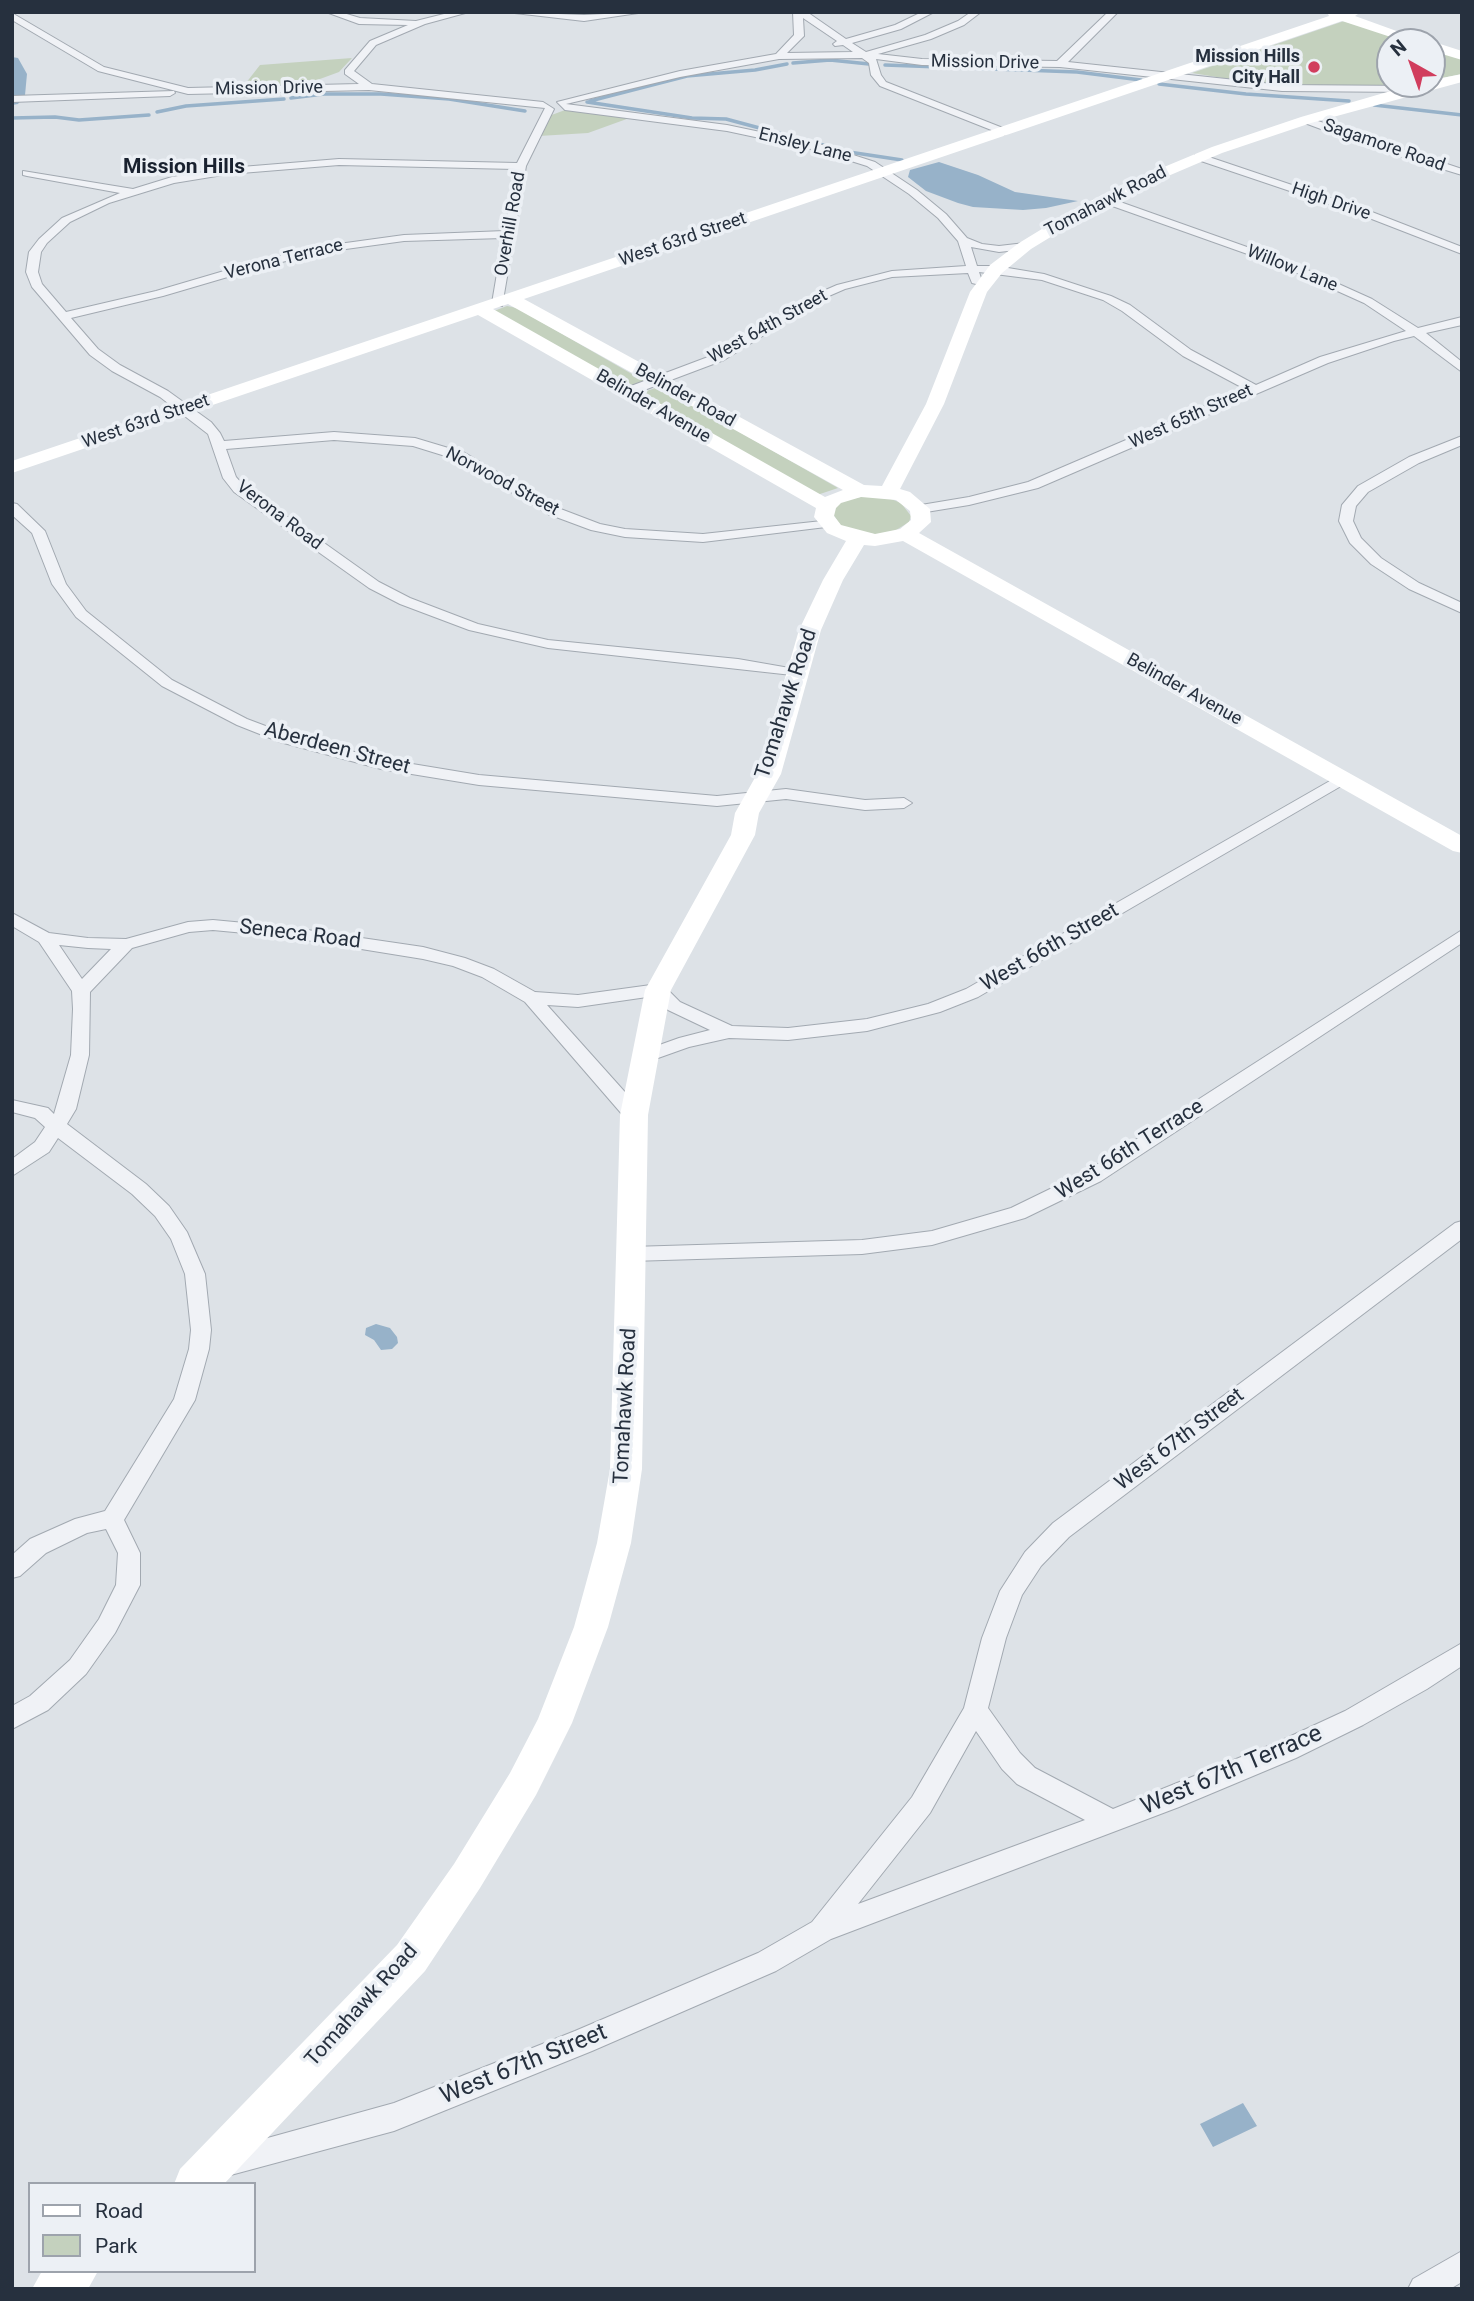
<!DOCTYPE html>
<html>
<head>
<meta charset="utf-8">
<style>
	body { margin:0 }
	#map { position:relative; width:1474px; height:2301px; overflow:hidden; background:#dde2e7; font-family:Roboto,sans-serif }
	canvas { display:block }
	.frame { position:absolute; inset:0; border:14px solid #26303e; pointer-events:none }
	.legend { position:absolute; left:28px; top:2182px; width:228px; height:91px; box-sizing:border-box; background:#ecf0f5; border:2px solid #9da3ac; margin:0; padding:9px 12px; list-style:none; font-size:21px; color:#26303e }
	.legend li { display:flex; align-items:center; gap:14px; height:35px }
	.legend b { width:35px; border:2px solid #9da3ac }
	.north { position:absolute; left:1376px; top:28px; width:70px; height:70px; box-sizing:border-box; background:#ecf0f5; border:2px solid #9da3ac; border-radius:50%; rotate:320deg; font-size:19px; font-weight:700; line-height:28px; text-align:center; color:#26303e }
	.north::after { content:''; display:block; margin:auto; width:24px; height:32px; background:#d13d5d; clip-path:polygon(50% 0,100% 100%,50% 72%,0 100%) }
</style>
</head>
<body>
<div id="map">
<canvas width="1474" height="2301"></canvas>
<div class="frame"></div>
<ul class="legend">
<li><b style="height:9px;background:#fff"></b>Road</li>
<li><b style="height:19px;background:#c4d1be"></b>Park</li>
</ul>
<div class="north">N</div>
</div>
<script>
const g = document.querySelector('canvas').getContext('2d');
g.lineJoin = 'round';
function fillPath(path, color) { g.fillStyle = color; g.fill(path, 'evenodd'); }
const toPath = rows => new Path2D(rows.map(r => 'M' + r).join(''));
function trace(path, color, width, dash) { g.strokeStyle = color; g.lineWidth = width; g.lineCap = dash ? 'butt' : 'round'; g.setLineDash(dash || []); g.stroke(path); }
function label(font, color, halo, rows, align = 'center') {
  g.font = font + ' Roboto,sans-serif'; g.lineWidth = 7; g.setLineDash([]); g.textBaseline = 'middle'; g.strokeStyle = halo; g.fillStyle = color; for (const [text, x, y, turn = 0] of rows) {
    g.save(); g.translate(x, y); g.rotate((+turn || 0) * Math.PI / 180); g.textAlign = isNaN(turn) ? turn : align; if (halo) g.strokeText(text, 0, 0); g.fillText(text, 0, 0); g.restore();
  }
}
const green = toPath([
	[1344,21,1411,42,1390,42,1390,84,1405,84,1329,88,1260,84,1192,73],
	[1432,49,1462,59,1462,74,1432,80],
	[352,58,339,72,309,83,242,88,260,65],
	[565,110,576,110,635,116,588,133,539,136,549,116],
	[507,306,517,308,644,381,628,387,494,311],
	[658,387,664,389,838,488,817,495,641,393],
	[865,496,891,499,901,503,911,516,909,522,893,532,880,535,843,529,831,511,842,501]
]);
const water = toPath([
	[939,162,978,175,1015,192,1078,201,1046,208,1023,210,973,207,958,203,926,191,908,177,910,170],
	[376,1324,390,1328,397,1337,398,1343,392,1349,381,1350,374,1340,365,1335,366,1328],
	[1243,2103,1257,2126,1213,2147,1200,2124]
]);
const stream = toPath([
	[793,63,830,60,869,64],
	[885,65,1077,72,1141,80],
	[1159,84,1246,94,1349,101],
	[291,98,324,94,381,94,449,99,525,111],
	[590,101,687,76,755,70,787,64],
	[587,102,692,118,726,119,849,152,902,160],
	[1374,105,1462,115],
	[157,112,186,106,284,99],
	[12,118,55,117,79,120,149,115]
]);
const river = toPath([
	[12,57,18,58,27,74,25,95,18,104,12,105,12,57]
]);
const street = toPath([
	[326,12,340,12,360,18,416,21,452,12,469,12,425,24,376,45,354,71,372,84,543,102,554,109,526,166,502,306,492,303,503,238,404,241,324,252,265,266,163,296,71,318,98,349,120,365,168,391,211,422,220,433,224,441,334,432,415,438,465,453,558,508,600,524,625,529,703,534,831,520,833,523,826,527,703,542,625,537,591,530,548,514,455,459,413,446,334,440,226,449,236,477,244,486,379,582,410,598,478,624,548,640,738,659,801,670,804,673,801,676,548,648,469,630,400,604,369,588,234,492,223,478,208,434,160,397,112,371,90,355,32,287,26,272,29,252,39,239,62,218,120,193,27,176,23,175,23,171,133,189,172,177,229,168,339,159,517,163,545,108,369,90,188,94,98,71,12,20,12,13,104,67,188,88,359,84,345,74,345,70,370,41,408,25,359,24,326,12],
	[339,165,515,169,505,231,404,235,324,246,258,261,156,291,66,312,42,284,38,272,41,252,47,243,70,222,109,203,174,183,229,174,339,165],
	[506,12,584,15,645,12,584,21,506,12],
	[793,12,807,12,846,39,895,25,922,12,934,12,901,29,852,43,866,52,925,35,958,21,971,12,981,12,964,25,931,39,878,54,922,59,1057,61,1108,12,1118,12,1068,62,1282,85,1413,86,1418,89,1413,92,1282,91,1060,67,922,65,876,59,881,75,886,82,1008,130,1009,132,1004,135,880,86,871,75,869,63,862,58,779,59,680,77,566,104,727,125,822,145,875,162,917,190,946,214,967,238,982,244,999,246,1025,243,1031,246,1025,249,999,252,971,247,977,266,996,266,1044,274,1111,296,1130,305,1191,350,1256,385,1320,357,1406,331,1364,303,1284,267,1101,202,1101,198,1109,198,1292,263,1372,299,1418,328,1462,317,1462,325,1426,333,1462,362,1462,372,1414,336,1394,341,1328,363,1038,488,969,505,920,513,913,509,915,506,969,497,1028,482,1245,389,1183,356,1122,311,1103,300,1042,280,979,272,982,281,976,284,972,283,968,273,892,277,845,289,822,299,724,360,631,395,623,395,623,389,716,354,814,295,837,285,892,271,966,266,958,241,938,218,909,194,867,166,816,150,727,131,565,110,557,102,680,71,776,54,794,35,793,12],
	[803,18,837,41,833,44,835,46,843,45,853,52,787,53,804,36,803,18],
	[174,91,175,93,170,96,12,102,12,96,174,91],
	[1306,117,1462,169,1462,175,1364,145,1302,122,1301,120,1306,117],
	[1195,155,1203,155,1372,212,1462,247,1462,254,1364,216,1195,159,1195,155],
	[1462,436,1462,445,1419,463,1368,492,1356,506,1353,521,1361,538,1381,558,1419,583,1462,603,1462,613,1409,589,1371,564,1350,543,1339,521,1342,505,1358,486,1409,457,1462,436],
	[12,503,17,504,45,531,66,584,86,611,172,680,247,719,292,736,382,759,479,775,717,796,786,789,865,800,904,798,912,803,904,808,865,810,786,799,717,806,479,785,381,769,280,742,237,725,162,686,76,617,52,584,32,533,12,515,12,503],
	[1342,774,1348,776,1350,779,1348,782,978,997,940,1012,867,1031,788,1040,729,1038,689,1047,644,1063,637,1061,635,1057,637,1053,679,1038,710,1030,668,1010,654,996,578,1007,547,1005,641,1110,643,1115,641,1120,634,1121,627,1120,525,1002,482,977,453,966,423,959,287,937,213,930,189,932,132,948,90,992,89,1055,76,1109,67,1124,146,1184,169,1206,187,1232,205,1274,211,1330,209,1349,195,1400,124,1520,140,1553,140,1585,115,1633,86,1674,48,1710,12,1729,12,1706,30,1696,70,1660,99,1619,116,1585,118,1553,106,1529,87,1533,46,1553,20,1576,12,1578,12,1555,30,1539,75,1519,105,1511,174,1399,189,1349,191,1330,185,1274,171,1239,155,1216,132,1194,58,1138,49,1152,12,1176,12,1159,35,1142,45,1127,35,1118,12,1112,12,1100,48,1108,54,1114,71,1055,73,1009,72,991,39,942,12,926,12,913,49,933,88,938,126,939,188,922,213,920,287,927,423,947,465,958,494,969,535,992,578,995,658,984,664,986,680,1002,732,1026,788,1028,867,1019,928,1004,966,989,1342,774],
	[59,945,88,948,111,949,82,979,59,945],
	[1462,930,1462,943,1101,1181,1025,1218,932,1245,862,1254,631,1261,624,1259,621,1254,624,1249,631,1247,862,1240,932,1231,1011,1208,1087,1171,1462,930],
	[1462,1221,1462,1239,1069,1537,1041,1566,1022,1595,1006,1638,988,1708,1020,1753,1035,1768,1113,1809,1278,1742,1345,1711,1462,1643,1462,1666,1427,1689,1363,1725,1296,1758,1179,1807,831,1939,776,1971,592,2051,394,2131,227,2176,217,2172,213,2162,217,2152,394,2103,575,2031,758,1953,812,1922,912,1797,964,1708,982,1638,1000,1591,1025,1552,1053,1523,1455,1223,1462,1221],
	[976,1731,1002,1769,1017,1784,1085,1820,858,1904,930,1813,976,1731],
	[1462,2251,1462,2282,1450,2289,1408,2289,1413,2279,1462,2251]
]);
const secondary = toPath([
	[1327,12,1361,12,1355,16,1427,42,1406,42,1342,21,524,299,864,485,882,486,926,404,970,292,990,265,1019,243,1073,210,1128,182,1212,147,1301,117,1408,86,1432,84,1432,80,1462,74,1462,82,1311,123,1222,153,1140,188,1085,216,1031,249,1002,273,987,292,944,404,900,489,910,492,930,509,931,522,919,533,1462,836,1462,853,1453,851,903,541,875,546,864,545,843,580,821,630,781,774,759,813,755,835,671,990,648,1115,642,1469,631,1543,608,1627,572,1723,536,1795,480,1888,425,1971,224,2184,174,2184,180,2169,397,1945,454,1864,510,1773,538,1719,574,1627,597,1543,610,1469,620,1115,645,990,731,835,735,813,757,774,799,630,823,580,846,541,827,533,814,517,816,508,478,315,12,473,12,461,1329,16,1327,12],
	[508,304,843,490,825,497,493,309,508,304],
	[861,497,896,500,910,511,911,520,900,529,875,534,841,525,834,516,836,508,841,503,861,497],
	[1431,42,1432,42,1437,43,1462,51,1462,60,1432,51,1431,42],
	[42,2271,98,2271,88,2289,32,2289,42,2271]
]);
const markers = [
	[1314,67,7,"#d13d5d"]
];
const farPoinames = [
	["Mission Hills",1300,57],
	["City Hall",1300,78]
];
const farStreetnames = [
	["Mission Drive",985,63,1],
	["Mission Drive",269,89,-1],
	["Ensley Lane",805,146,14],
	["Sagamore Road",1384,146,19],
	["Tomahawk Road",1106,202,-27],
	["High Drive",1331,202,19],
	["Overhill Road",511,224,-80],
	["West 63rd Street",683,240,-19],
	["Verona Terrace",284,260,-14],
	["Willow Lane",1292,269,22],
	["West 64th Street",768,327,-29],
	["Belinder Road",685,396,29],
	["Belinder Avenue",653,407,30],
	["West 65th Street",1191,417,-24],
	["West 63rd Street",146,422,-19],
	["Norwood Street",502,482,28],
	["Verona Road",279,516,37],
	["Belinder Avenue",1184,690,29]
];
const farQuarternames = [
	["Mission Hills",184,168]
];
const streetNames = [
	["Tomahawk Road",787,704,-72],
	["Aberdeen Street",337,749,15],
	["Seneca Road",300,935,7],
	["West 66th Street",1050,948,-30],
	["West 66th Terrace",1130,1150,-32],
	["Tomahawk Road",626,1406,-87],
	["West 67th Street",1180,1440,-37],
	["Tomahawk Road",362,2006,-48]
];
const nearStreetnames = [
	["West 67th Terrace",1232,1771,-23],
	["West 67th Street",524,2065,-22]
];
fillPath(green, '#c4d1be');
fillPath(water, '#97b2c9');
trace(stream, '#97b2c9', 3.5);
fillPath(river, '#97b2c9');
trace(street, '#a2a9b1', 2);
fillPath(street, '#f0f2f6');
fillPath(secondary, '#fff');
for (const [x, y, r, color] of markers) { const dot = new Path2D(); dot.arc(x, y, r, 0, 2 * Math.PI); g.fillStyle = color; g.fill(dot); trace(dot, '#ecf0f5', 2.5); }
label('bold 18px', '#26303e', '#ecf0f5', farPoinames, 'right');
label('18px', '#26303e', '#ecf0f5', farStreetnames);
label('bold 21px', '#19212f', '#ecf0f5', farQuarternames);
label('21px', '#26303e', '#ecf0f5', streetNames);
label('24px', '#26303e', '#ecf0f5', nearStreetnames);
</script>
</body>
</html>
